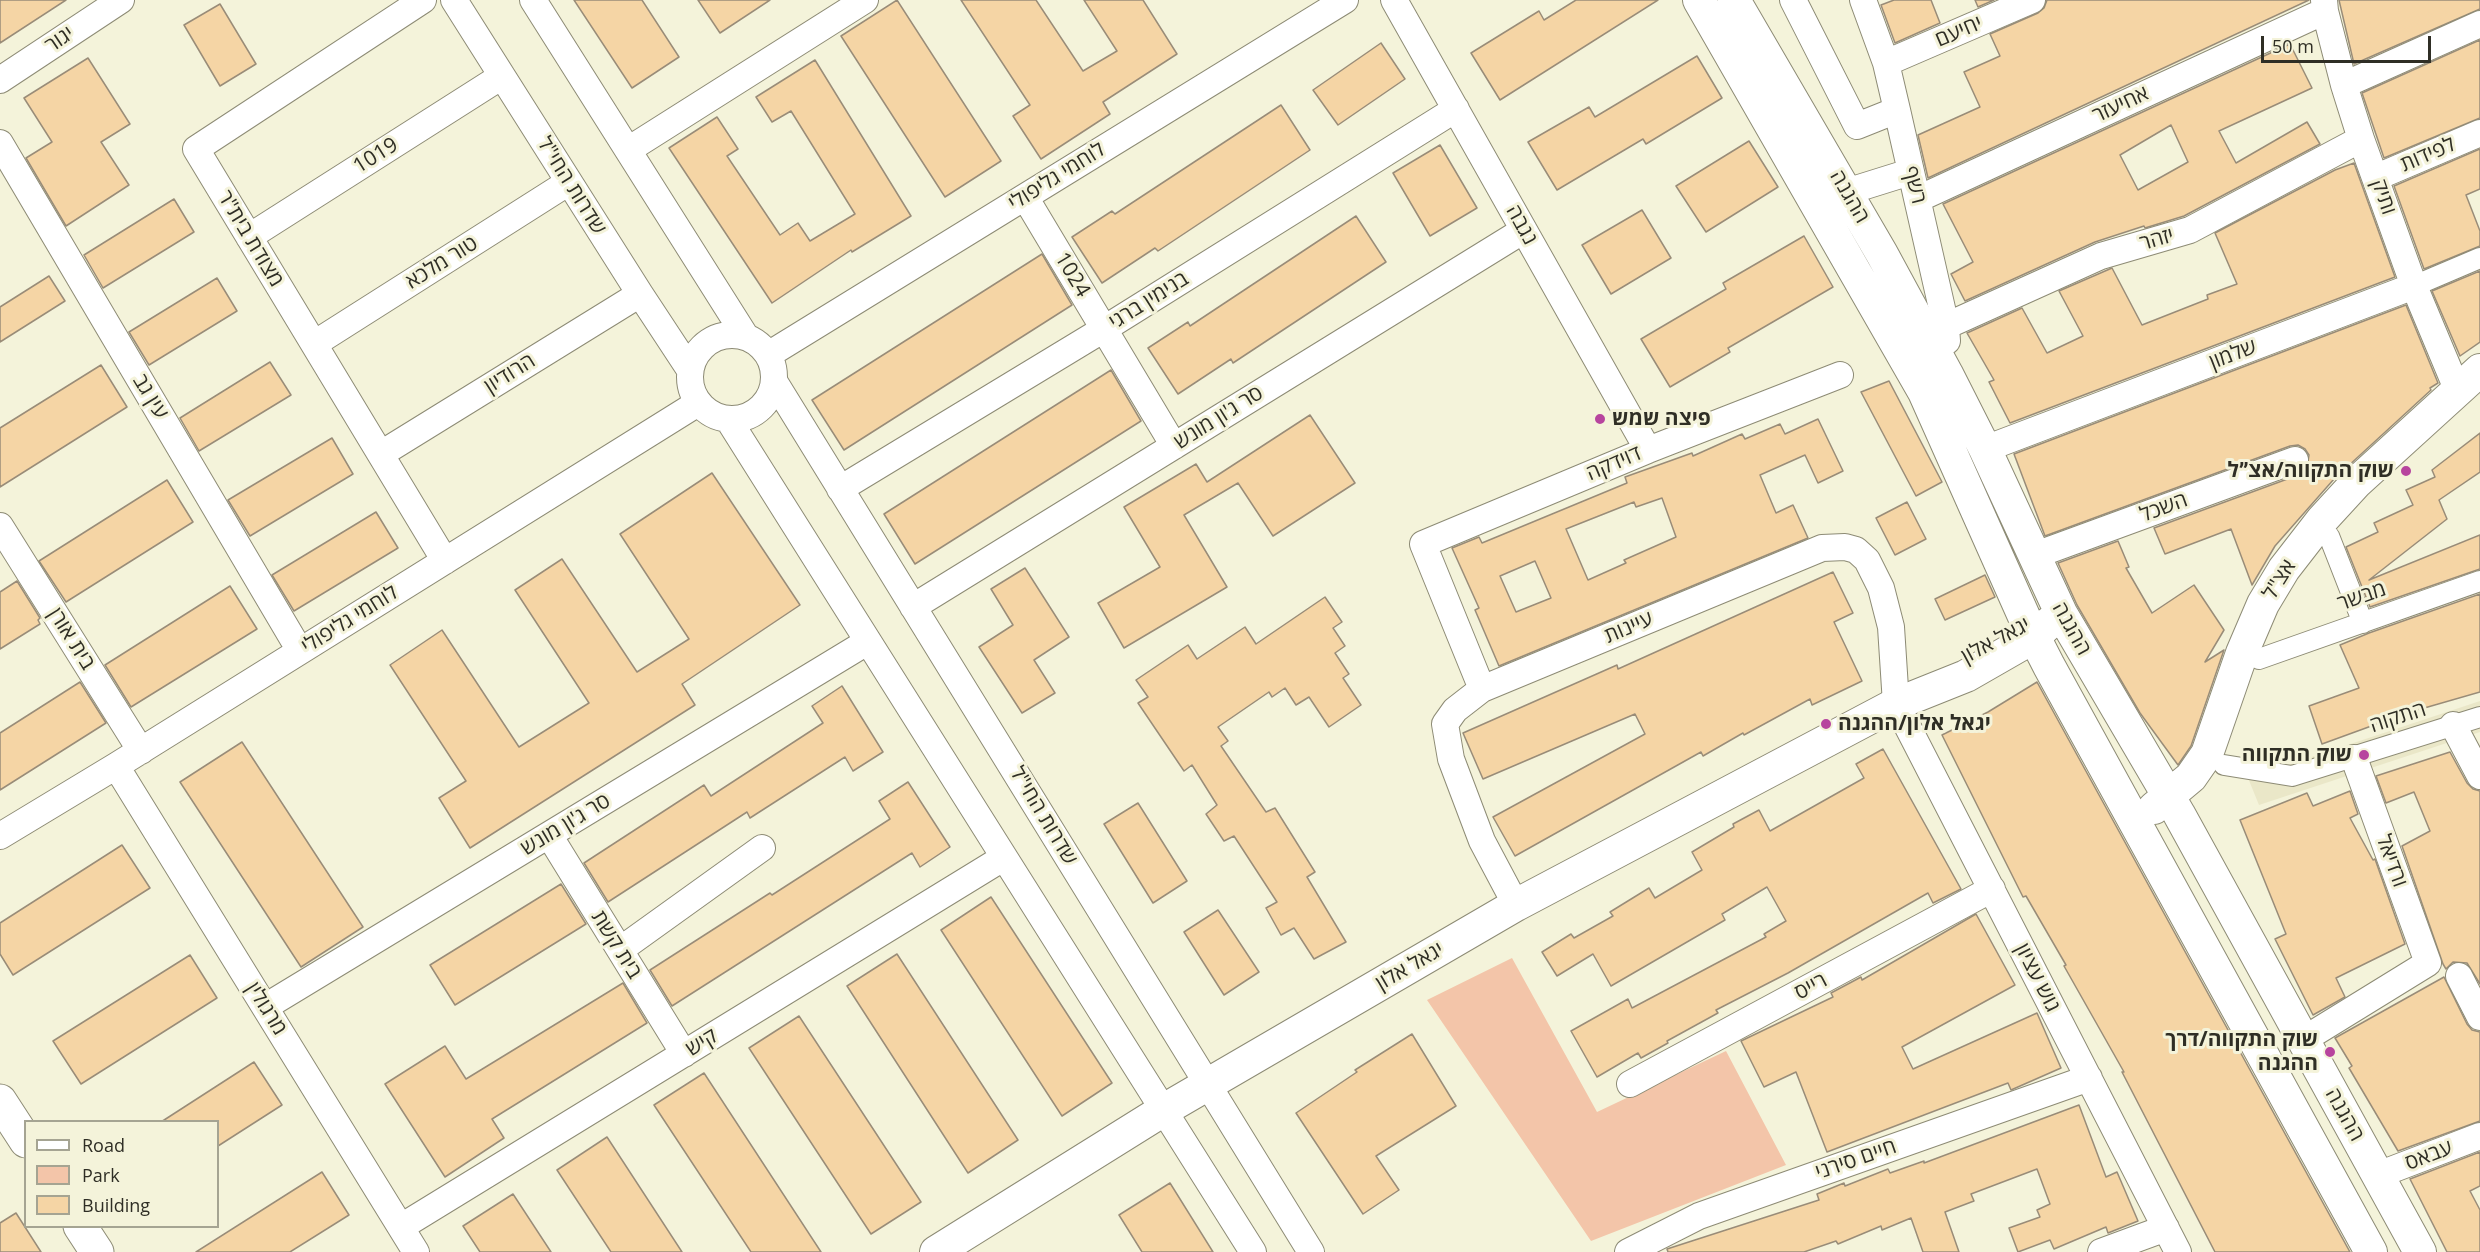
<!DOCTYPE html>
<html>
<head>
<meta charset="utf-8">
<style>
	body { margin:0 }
	#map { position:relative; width:2480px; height:1252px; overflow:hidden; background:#f4f3da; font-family:"Open Sans",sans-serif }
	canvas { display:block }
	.legend { position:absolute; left:24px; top:1120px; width:195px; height:108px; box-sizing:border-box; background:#f4f3da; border:2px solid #a5a492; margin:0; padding:8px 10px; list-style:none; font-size:18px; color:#2f2e25 }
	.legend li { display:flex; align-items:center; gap:12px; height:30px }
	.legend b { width:30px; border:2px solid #a5a492 }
	.scale { position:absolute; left:2261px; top:36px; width:170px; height:27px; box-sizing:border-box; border:3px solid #2f2e25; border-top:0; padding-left:8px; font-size:18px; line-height:21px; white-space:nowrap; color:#2f2e25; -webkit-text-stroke:4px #f4f3da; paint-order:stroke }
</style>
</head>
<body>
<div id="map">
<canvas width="2480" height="1252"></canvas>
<ul class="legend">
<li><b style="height:8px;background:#fff"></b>Road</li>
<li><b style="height:16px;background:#f3c5a9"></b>Park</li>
<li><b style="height:16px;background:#f5d5a5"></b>Building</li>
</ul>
<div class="scale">50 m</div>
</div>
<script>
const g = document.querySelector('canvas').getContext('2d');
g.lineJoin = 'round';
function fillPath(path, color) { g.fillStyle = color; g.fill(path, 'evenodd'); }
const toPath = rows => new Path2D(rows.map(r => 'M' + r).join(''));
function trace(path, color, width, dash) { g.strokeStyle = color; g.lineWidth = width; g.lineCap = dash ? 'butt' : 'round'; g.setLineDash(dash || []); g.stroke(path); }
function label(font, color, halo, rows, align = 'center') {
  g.font = font + ' "Open Sans",Heebo,sans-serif'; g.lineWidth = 6; g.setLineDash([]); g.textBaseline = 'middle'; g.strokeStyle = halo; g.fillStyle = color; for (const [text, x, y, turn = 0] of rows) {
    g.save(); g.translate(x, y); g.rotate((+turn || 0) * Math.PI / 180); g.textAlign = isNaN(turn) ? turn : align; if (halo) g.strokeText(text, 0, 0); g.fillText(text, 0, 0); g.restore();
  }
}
const built = toPath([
	[2480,701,2480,732,2259,805,2248,778]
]);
const green = toPath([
	[1512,958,1597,1112,1726,1051,1786,1165,1591,1241,1427,1000]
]);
const building = toPath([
	[0,0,66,0,0,43,0,0],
	[574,0,642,0,679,57,632,88,574,0],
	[698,0,770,0,720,33,698,0],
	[897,0,1001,161,945,197,841,36,897,0],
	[961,0,1036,0,1083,71,1117,51,1084,0,1143,0,1177,54,1103,102,1110,114,1041,159,1013,116,1030,105,961,0],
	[1576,0,1658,0,1500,100,1471,53,1539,11,1544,20,1576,0],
	[1894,0,1931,0,1940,23,1895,43,1881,5,1894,0],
	[1975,0,1994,0,1978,7,1975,0],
	[2047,0,2309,0,1928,178,1918,135,1980,107,1964,72,2000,56,1990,34,2038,13,2044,8,2047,0],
	[2339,0,2480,0,2480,9,2354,64,2339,0],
	[220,4,256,64,220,86,184,25,220,4],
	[2480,40,2480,118,2384,158,2362,93,2480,40],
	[1381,43,1405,79,1338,125,1313,90,1381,43],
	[2290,44,2312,88,2219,131,2236,163,2307,122,2320,144,2184,216,2145,228,2144,226,2095,242,1965,301,1951,274,1973,262,1943,204,2290,44],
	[2171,125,2188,162,2138,190,2120,155,2171,125],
	[1697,56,1722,98,1646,144,1643,139,1557,190,1528,142,1589,107,1595,117,1697,56],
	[88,58,130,124,101,142,129,185,66,226,26,158,52,142,24,98,88,58],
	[815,60,911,216,852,252,851,250,772,303,669,148,717,117,738,149,727,156,780,235,798,223,810,241,855,214,791,111,772,122,756,97,815,60],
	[1281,105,1310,150,1158,251,1155,248,1102,283,1072,237,1112,211,1115,214,1281,105],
	[1749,141,1778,187,1706,232,1676,186,1749,141],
	[1440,145,1477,208,1430,236,1393,173,1440,145],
	[2480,149,2480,189,2466,195,2480,231,2480,246,2424,269,2394,186,2480,149],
	[2354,163,2395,277,2010,423,1989,382,1994,380,1967,333,2022,308,2047,353,2083,336,2059,291,2112,268,2142,325,2208,299,2207,295,2237,284,2215,233,2335,170,2354,163],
	[174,199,194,232,103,288,84,255,174,199],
	[1642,210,1671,258,1611,294,1582,245,1642,210],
	[1356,216,1386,262,1233,363,1231,359,1178,394,1148,348,1188,322,1190,326,1356,216],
	[1804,236,1833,287,1728,348,1730,352,1670,387,1641,339,1726,289,1723,283,1804,236],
	[1042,254,1072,305,844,450,812,400,1042,254],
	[2480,271,2480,342,2460,356,2432,291,2480,271],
	[49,276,65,301,0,342,0,307,49,276],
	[217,278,237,311,149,365,129,332,217,278],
	[2406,305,2438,383,2430,388,2431,390,2334,479,2275,546,2252,585,2231,529,2165,554,2154,528,2301,474,2307,469,2309,455,2305,449,2298,445,2290,446,2045,536,2014,454,2406,305],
	[270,362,291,395,199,451,180,418,270,362],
	[101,365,127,407,0,487,0,428,101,365],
	[1111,370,1141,421,915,564,884,514,1111,370],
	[1889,381,1942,482,1916,496,1861,392,1889,381],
	[1310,415,1355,483,1273,536,1238,483,1184,515,1227,587,1124,648,1098,603,1160,567,1124,507,1196,464,1207,482,1310,415],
	[1818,419,1843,471,1818,483,1805,455,1760,475,1776,513,1793,505,1808,538,1499,666,1475,610,1479,608,1452,548,1479,537,1482,543,1627,483,1625,477,1692,453,1693,456,1742,434,1745,439,1780,424,1785,434,1818,419],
	[1662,498,1676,537,1624,560,1626,563,1588,580,1566,529,1634,502,1636,507,1662,498],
	[1535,561,1551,598,1516,612,1500,576,1535,561],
	[2480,433,2480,472,2439,500,2447,519,2369,580,2480,535,2480,569,2370,607,2346,547,2378,532,2374,523,2413,505,2406,490,2435,477,2432,470,2480,433],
	[332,438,353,474,250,536,228,500,332,438],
	[712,473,800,605,682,684,695,705,470,848,439,798,466,781,390,665,442,630,519,747,589,703,515,590,562,559,637,672,689,639,620,534,712,473],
	[167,480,193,522,66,602,39,561,167,480],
	[1907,502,1926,539,1895,555,1876,518,1907,502],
	[376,512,398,548,294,611,272,575,376,512],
	[2118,541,2129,567,2126,568,2152,613,2194,585,2224,630,2205,662,2224,650,2191,746,2178,765,2140,713,2077,605,2058,563,2118,541],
	[1025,568,1069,637,1034,660,1055,693,1022,713,979,647,1013,625,991,589,1025,568],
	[1833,572,1853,613,1834,622,1862,681,1812,705,1810,699,1744,735,1743,733,1703,756,1701,752,1515,856,1493,817,1645,734,1635,714,1483,779,1463,733,1617,665,1618,669,1833,572],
	[1985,575,1995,597,1945,620,1935,599,1985,575],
	[17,581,40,618,38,620,40,624,0,649,0,592,17,581],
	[230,586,257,629,131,707,105,665,230,586],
	[2480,594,2480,692,2407,713,2322,744,2309,706,2359,688,2340,645,2369,633,2480,594],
	[1325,597,1342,622,1333,628,1345,646,1335,653,1349,674,1343,678,1361,705,1329,727,1309,697,1296,705,1285,688,1272,697,1269,692,1218,727,1228,741,1221,746,1266,812,1275,808,1315,872,1307,877,1346,942,1314,959,1294,928,1281,935,1266,908,1277,902,1234,836,1224,841,1206,814,1217,805,1192,765,1184,771,1138,703,1148,697,1136,680,1188,645,1197,659,1245,627,1256,644,1325,597],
	[80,682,106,723,0,790,0,733,80,682],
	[2037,682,2350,1252,2215,1252,2122,1072,2124,1072,2064,966,2066,965,2026,896,2023,897,1942,735,1988,712,2037,682],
	[842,686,883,752,853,771,845,757,750,818,747,812,608,902,584,863,704,785,711,796,823,723,812,706,842,686],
	[242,742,363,927,301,967,180,782,242,742],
	[1883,749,1961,889,1933,903,1928,893,1788,973,1716,1010,1718,1013,1667,1041,1668,1043,1641,1058,1638,1053,1597,1077,1571,1031,1628,999,1632,1008,1766,937,1764,934,1786,921,1767,887,1722,914,1725,920,1611,986,1593,954,1557,976,1542,952,1571,934,1574,938,1613,916,1610,912,1649,888,1655,898,1702,870,1692,852,1734,827,1733,824,1759,810,1770,831,1864,778,1856,764,1883,749],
	[2450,752,2467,783,2473,789,2480,791,2480,984,2467,963,2453,962,2446,969,2443,964,2402,846,2430,831,2414,792,2386,803,2376,776,2450,752],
	[908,782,950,847,920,867,912,853,672,1006,650,970,770,893,772,895,890,819,879,801,908,782],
	[2350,791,2358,814,2350,818,2373,860,2375,859,2405,944,2336,978,2345,997,2313,1015,2275,939,2286,934,2240,820,2307,793,2313,806,2350,791],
	[1138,803,1187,881,1153,903,1104,824,1138,803],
	[122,845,150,888,13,975,0,954,0,923,122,845],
	[561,884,586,924,455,1005,430,965,561,884],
	[991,897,1112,1083,1062,1116,941,930,991,897],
	[1218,910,1259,972,1224,995,1184,932,1218,910],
	[1976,914,2015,985,1902,1047,1913,1069,2037,1013,2061,1068,2011,1090,2008,1083,1827,1152,1796,1072,1764,1087,1741,1041,1833,997,1831,993,1861,977,1862,980,1976,914],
	[897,954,1018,1140,968,1173,847,986,897,954],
	[190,955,217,998,81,1084,53,1041,190,955],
	[2444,977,2467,1024,2472,1030,2480,1032,2480,1121,2398,1151,2349,1068,2352,1066,2335,1038,2444,977],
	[623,983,647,1023,492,1119,504,1138,445,1177,385,1084,445,1046,466,1079,623,983],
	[799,1016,921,1202,871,1234,749,1048,799,1016],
	[1412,1034,1456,1106,1376,1156,1399,1190,1363,1214,1296,1113,1357,1072,1355,1070,1412,1034],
	[254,1062,282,1105,218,1146,218,1122,161,1122,254,1062],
	[704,1073,821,1252,751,1252,654,1105,704,1073],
	[2079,1105,2106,1177,2117,1172,2138,1221,2108,1233,2106,1227,2054,1249,2050,1240,2018,1252,2009,1228,2040,1217,2037,1210,2050,1204,2037,1169,1971,1194,1974,1201,1945,1212,1959,1252,1923,1252,1911,1218,1882,1230,1881,1226,1838,1244,1836,1241,1804,1252,1668,1252,1667,1249,1819,1200,1817,1194,1844,1183,1845,1186,1888,1169,1890,1173,1924,1161,1924,1163,2079,1105],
	[607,1137,682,1252,611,1252,557,1170,607,1137],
	[2480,1152,2480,1186,2470,1191,2480,1210,2480,1252,2447,1252,2410,1179,2480,1152],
	[322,1172,349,1215,290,1252,196,1252,322,1172],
	[1170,1183,1213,1252,1142,1252,1119,1215,1170,1183],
	[513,1194,551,1252,480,1252,463,1226,513,1194],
	[16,1213,41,1252,0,1252,0,1223,16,1213]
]);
const pedestrian = toPath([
	[2414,286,2480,258],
	[2329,536,2363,623],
	[2259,659,2480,581],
	[2224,765,2292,776,2480,717]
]);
const minor = toPath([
	[423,0,196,149,445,561],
	[454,0,640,294,690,370],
	[533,0,746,337],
	[1394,0,1648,450],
	[1793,0,1857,126,1897,110],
	[1863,0,1886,63,1897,110,1946,326,1947,341],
	[2324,0,2325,11,2344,85,2361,139,2414,286,2457,389],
	[1886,63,2032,0],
	[0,80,121,0],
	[2344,85,2480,24],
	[0,143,300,651],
	[628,150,865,0],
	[2377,177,2480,133],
	[1846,192,1910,172],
	[1025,197,1174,446],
	[1918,199,2325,11],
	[249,237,502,76],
	[1946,326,2101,256,2190,230,2361,139],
	'690 377a42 42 0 1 1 84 0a42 42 0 1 1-84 0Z',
	[314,344,569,182],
	[768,355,1345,0],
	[774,381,1311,1252],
	[728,419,1253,1252],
	[1985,449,2414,286],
	[381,454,640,294],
	[840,489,1104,329,1456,109],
	[0,526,141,751],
	[2033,556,2295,460],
	[913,607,1524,230],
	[1482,689,1423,544,1648,450,1840,375],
	[2453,725,2480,776],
	[116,766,416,1252],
	[549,835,684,1054],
	[0,836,116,766,698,403],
	[1516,905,1482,841,1451,759,1445,724,1455,710,1482,689,1822,548,1845,547,1856,550,1867,560,1881,588,1891,627,1896,704,2178,1252],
	[620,950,762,848],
	[2459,976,2480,1017],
	[265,1007,867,642],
	[2303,1040,2428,963,2354,758],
	[1630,1084,1992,889],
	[2378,1175,2480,1136],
	[401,1227,1003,858],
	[1628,1252,1699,1216,2089,1078],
	[2101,1252,2166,1228]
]);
const tertiary = toPath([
	[1699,0,1924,392,2026,621,2049,666,2371,1252],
	[1734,0,1882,254,1947,374,1985,449,2061,613,2179,814,2420,1252],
	[2154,808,2191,777,2207,754,2242,653,2263,604,2284,569,2322,520,2356,483,2480,370],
	[936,1252,1162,1111,1516,905,1896,704,1966,676,2034,637,2049,623]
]);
const secondary = toPath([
	[0,1101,26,1141],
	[80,1226,97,1252]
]);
const markers = [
	[1600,419,6,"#b7449e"],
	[2406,471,6,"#b7449e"],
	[1826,724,6,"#b7449e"],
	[2364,755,6,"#b7449e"],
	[2330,1052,6,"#b7449e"]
];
const streetNames = [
	["יחיעם",1959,32,-23],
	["יגור",60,40,-34],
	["אחיעזר",2121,105,-25],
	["לפידות",2428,155,-23],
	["1019",376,156,-32],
	["לוחמי גליפולי",1057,177,-32],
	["רשף",1914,185,76],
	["שדרות החי\"ל",571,186,58],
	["ההגנה",1849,197,60],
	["ותיק",2383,197,71],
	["נגבה",1521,225,61],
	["מצודת בית\"ר",250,239,59],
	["יזהר",2157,240,-16],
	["טור מלכא",442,263,-32],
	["1024",1072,275,59],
	["בנימין ברגי",1149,301,-32],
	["שלמון",2233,355,-21],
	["הרודיון",510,374,-32],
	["עין גב",150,397,59],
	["סר ג'ון מונש",1219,418,-32],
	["דוידקה",1614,464,-23],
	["השכל",2164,508,-20],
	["אצ\"ל",2280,580,-58],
	["מבשר",2362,597,-19],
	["לוחמי גליפולי",350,620,-32],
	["עיינות",1629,628,-23],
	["ההגנה",2071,629,61],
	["בית אורן",71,639,58],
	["יגאל אלון",1996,641,-28],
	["התקוה",2398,718,-18],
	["שדרות החי\"ל",1043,816,59],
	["סר ג'ון מונש",566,825,-31],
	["ורדיאל",2391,861,70],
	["בית קשת",616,945,58],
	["יגאל אלון",1410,967,-30],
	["גוש עציון",2037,978,63],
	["רייס",1811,987,-28],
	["מרגולין",266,1009,58],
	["קיש",702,1043,-31],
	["ההגנה",2344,1115,61],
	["עבאס",2429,1156,-21],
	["חיים סירני",1856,1160,-19]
];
const poiNames = [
	["פיצה שמש",1612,419,"left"],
	["שוק התקווה/אצ״ל",2394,471],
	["יגאל אלון/ההגנה",1838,724,"left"],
	["שוק התקווה",2352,755],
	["שוק התקווה/דרך",2318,1040],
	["ההגנה",2318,1064]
];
fillPath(built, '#eae7c8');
fillPath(green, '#f3c5a9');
fillPath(building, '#f5d5a5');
trace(building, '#998c78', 1.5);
trace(pedestrian, '#8d8b75', 22);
trace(minor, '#8d8b75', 28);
trace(tertiary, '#8d8b75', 34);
trace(secondary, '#8d8b75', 35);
trace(pedestrian, '#fff', 20);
trace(minor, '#fff', 26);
trace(tertiary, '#fff', 32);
trace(secondary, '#fff', 33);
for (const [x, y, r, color] of markers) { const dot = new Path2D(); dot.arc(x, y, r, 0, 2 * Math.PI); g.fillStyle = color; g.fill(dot); trace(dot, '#f4f3da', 2); }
label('21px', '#2f2e25', '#f4f3da', streetNames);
label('bold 21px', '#2f2e25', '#f4f3da', poiNames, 'right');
</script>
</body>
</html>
